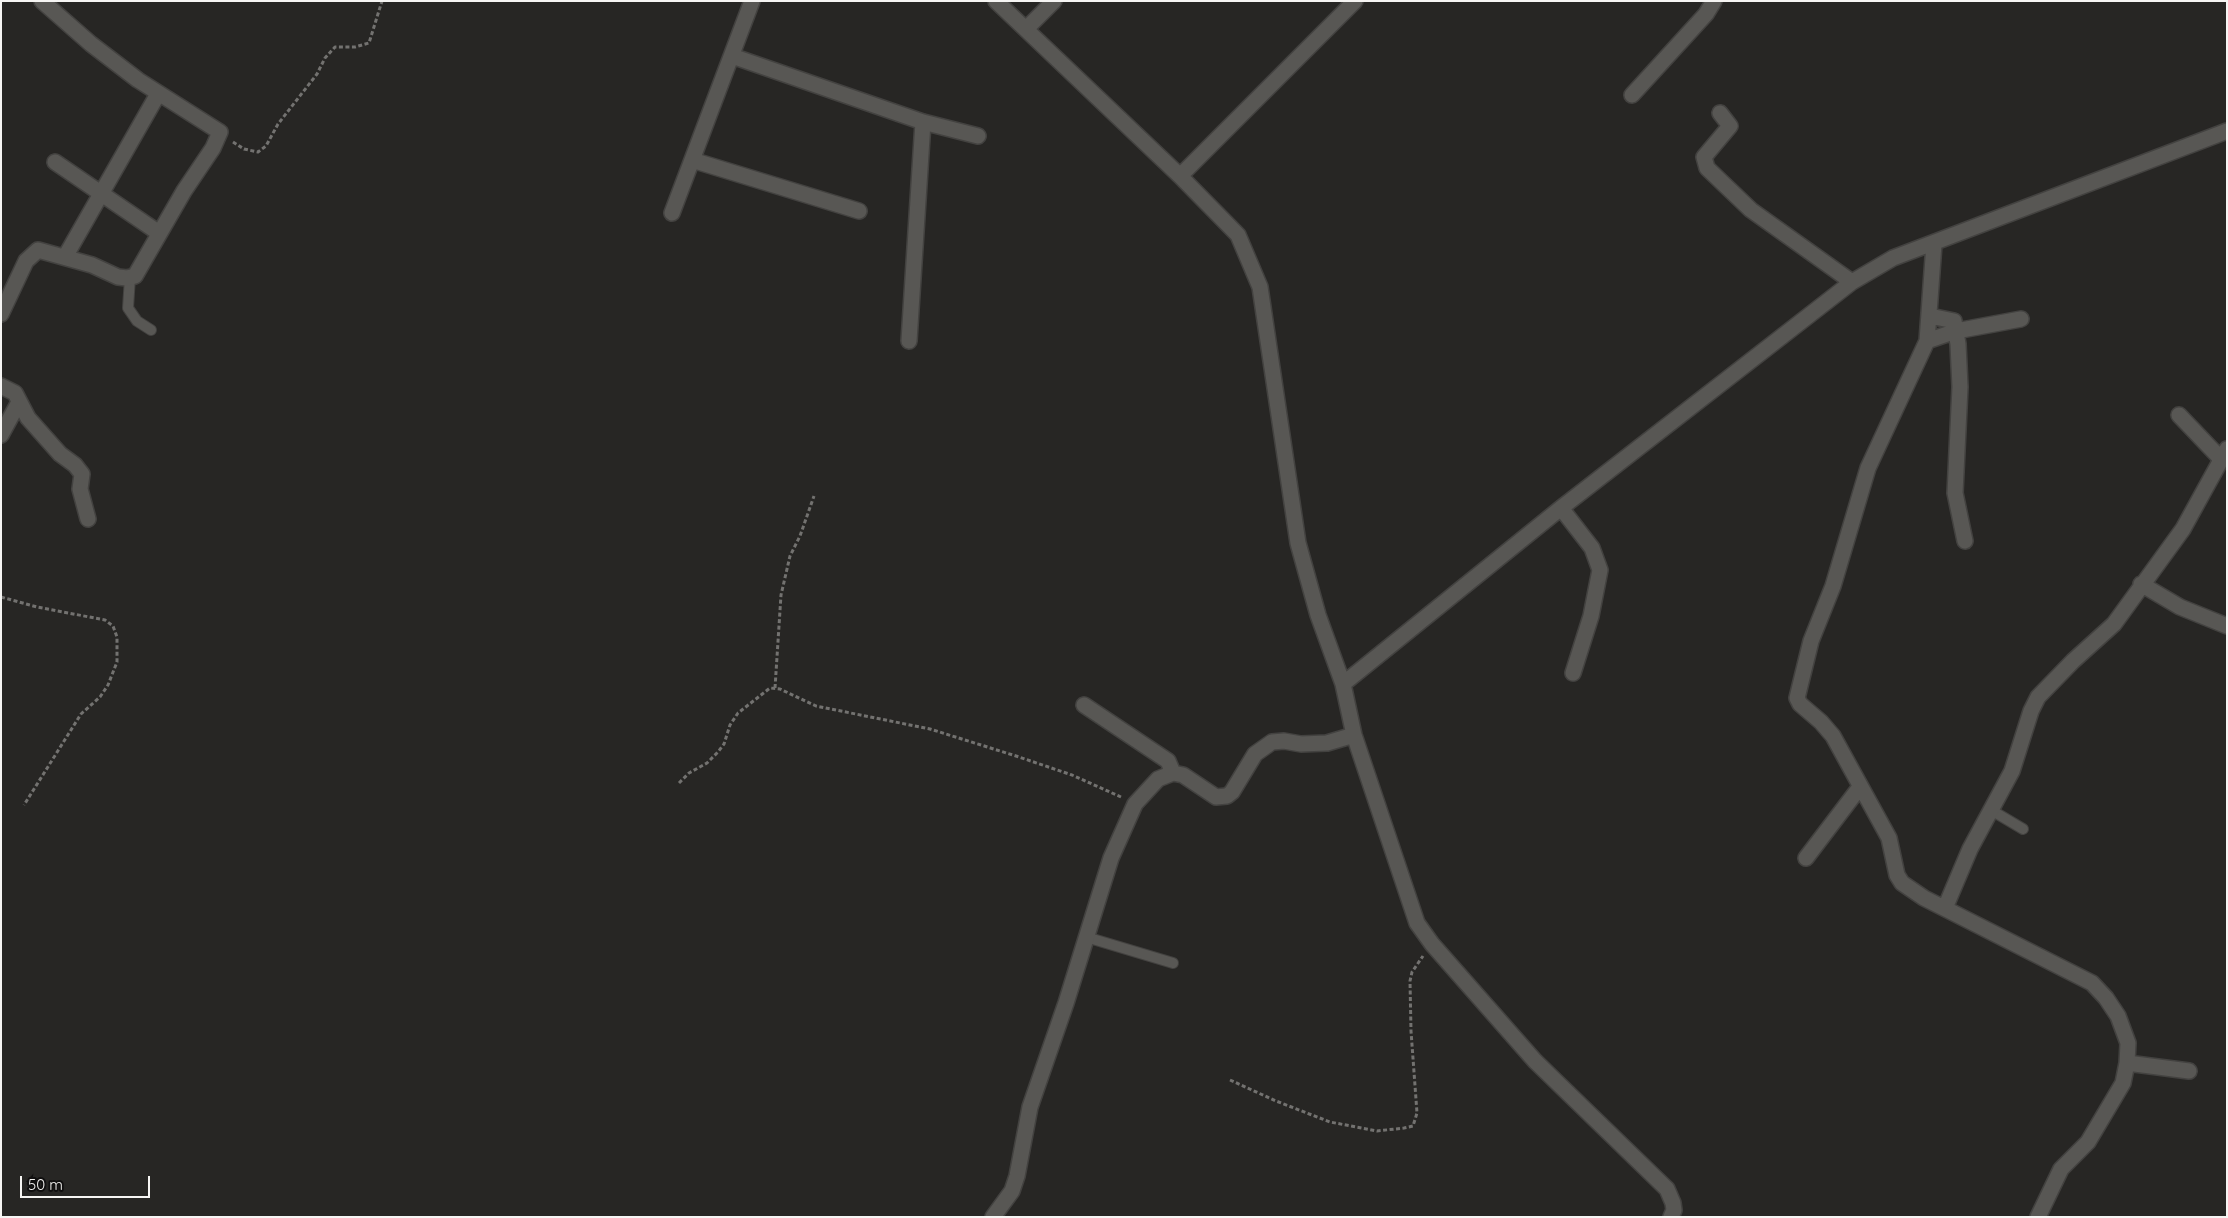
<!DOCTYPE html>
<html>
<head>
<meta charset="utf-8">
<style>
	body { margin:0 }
	#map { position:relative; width:2228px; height:1218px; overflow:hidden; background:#272624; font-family:Quicksand,sans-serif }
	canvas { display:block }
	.frame { position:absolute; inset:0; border:2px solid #f6f5f3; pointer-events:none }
	.scale { position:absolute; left:20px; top:1176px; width:130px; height:22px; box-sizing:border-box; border:2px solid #f6f5f3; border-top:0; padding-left:6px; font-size:15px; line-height:18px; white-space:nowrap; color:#f6f5f3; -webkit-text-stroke:4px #100f0f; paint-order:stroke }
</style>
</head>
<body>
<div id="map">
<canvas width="2228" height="1218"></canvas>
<div class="frame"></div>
<div class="scale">50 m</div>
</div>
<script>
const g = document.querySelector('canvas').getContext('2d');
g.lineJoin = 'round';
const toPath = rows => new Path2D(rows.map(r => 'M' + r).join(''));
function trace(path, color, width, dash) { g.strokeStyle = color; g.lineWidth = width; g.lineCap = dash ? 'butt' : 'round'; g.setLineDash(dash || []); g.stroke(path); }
const path = toPath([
	[233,142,244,149,258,152,266,146,278,124,317,74,325,58,335,47,355,47,369,43,382,1],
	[1,597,37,607,105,620,113,626,117,637,117,662,108,685,100,697,81,714,24,805],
	[775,688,781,595,790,556,800,536,814,496],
	[679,783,689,773,707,763,718,752,724,744,730,725,738,713,770,688,780,689,816,706,930,729,1016,756,1072,775,1121,797],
	[1230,1080,1276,1101,1330,1122,1377,1131,1404,1128,1413,1126,1417,1113,1411,1031,1410,981,1412,972,1423,956]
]);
const lane = toPath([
	[130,277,128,308,137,321,151,330],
	[1991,810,2023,829],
	[1086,937,1173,963]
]);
const street = toPath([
	[996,1,1180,176,1238,235,1260,287,1298,543,1318,615,1343,684,1354,735,1417,923,1432,944,1535,1061,1667,1189,1673,1203,1674,1210,1671,1217],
	[1026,29,1054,1],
	[732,56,923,122,978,136],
	[1632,95,1706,14,1714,1],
	[1720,113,1730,126,1704,157,1707,168,1751,210,1852,282],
	[692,160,859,211],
	[55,162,159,233],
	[1180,176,1355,1],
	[672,213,752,1],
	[1934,244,1927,341,1868,468,1833,586,1811,641,1797,698,1800,704,1821,722,1833,736,1889,838,1897,875,1902,883,1924,898,2092,983,2106,998,2118,1016,2128,1043,2127,1063,2123,1083,2088,1142,2061,1169,2038,1217],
	[65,257,158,94],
	[1,314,26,261,38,250,92,265,118,277,127,278,135,276,184,191,213,148,220,132,138,80,91,44,42,1],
	[1930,316,1954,321,1958,344,1960,387,1955,493,1965,541],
	[909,341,923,122],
	[1927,341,1956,331,2021,319],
	[1,386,15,393,28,418,60,454,75,465,82,474,80,489,88,519],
	[2179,415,2221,459],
	[1,435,19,402],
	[1561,508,1592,548,1600,570,1591,616,1573,673],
	[2141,584,2180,607,2227,626],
	[1343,684,1561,508,1852,282,1893,258,2227,131],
	[1084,705,1168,761,1173,773],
	[1806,858,1860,787],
	[1945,908,1970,849,2012,771,2031,711,2038,697,2073,661,2114,624,2183,529,2227,449],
	[2127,1063,2189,1071],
	[993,1217,1012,1191,1017,1176,1030,1107,1066,1003,1111,858,1135,804,1158,779,1173,773,1183,775,1216,797,1227,796,1232,792,1255,754,1272,742,1284,741,1301,744,1327,743,1354,735]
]);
trace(lane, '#434240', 12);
trace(street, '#434240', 18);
trace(path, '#737270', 3, [4, 2.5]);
trace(lane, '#585754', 10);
trace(street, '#585754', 15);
</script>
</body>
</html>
